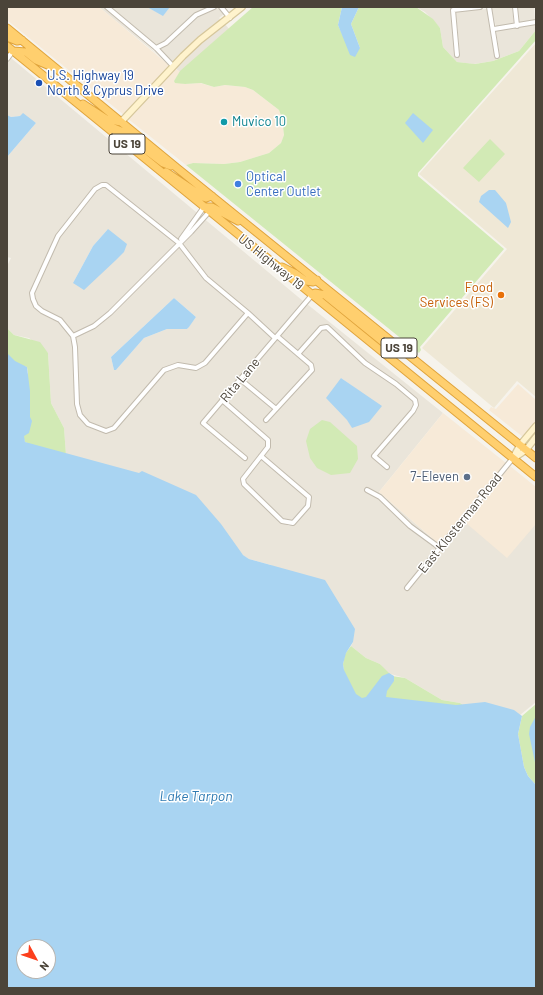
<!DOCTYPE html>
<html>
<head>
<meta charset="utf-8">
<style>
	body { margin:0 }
	#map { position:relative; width:543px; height:995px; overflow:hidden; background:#f6f3ec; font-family:Barlow,sans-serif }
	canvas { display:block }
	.frame { position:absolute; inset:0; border:8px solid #4b4439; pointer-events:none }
	.north { position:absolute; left:16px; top:939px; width:40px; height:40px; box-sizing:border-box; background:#fff; border:1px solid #b7b4b0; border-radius:50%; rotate:130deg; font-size:11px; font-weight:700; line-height:16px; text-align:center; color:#4b4439 }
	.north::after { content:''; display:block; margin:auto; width:14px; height:18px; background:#fc3f1d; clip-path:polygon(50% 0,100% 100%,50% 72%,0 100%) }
</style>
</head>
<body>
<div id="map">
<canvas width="543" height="995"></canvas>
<div class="frame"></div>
<div class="north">N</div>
</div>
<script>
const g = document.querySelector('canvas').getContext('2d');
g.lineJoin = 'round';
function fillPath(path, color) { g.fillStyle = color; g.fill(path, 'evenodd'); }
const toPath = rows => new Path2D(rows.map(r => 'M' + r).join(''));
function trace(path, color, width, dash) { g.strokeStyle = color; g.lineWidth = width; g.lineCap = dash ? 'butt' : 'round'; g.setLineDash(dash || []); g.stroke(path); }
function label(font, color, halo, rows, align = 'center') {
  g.font = font + ' Barlow,sans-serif'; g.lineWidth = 3; g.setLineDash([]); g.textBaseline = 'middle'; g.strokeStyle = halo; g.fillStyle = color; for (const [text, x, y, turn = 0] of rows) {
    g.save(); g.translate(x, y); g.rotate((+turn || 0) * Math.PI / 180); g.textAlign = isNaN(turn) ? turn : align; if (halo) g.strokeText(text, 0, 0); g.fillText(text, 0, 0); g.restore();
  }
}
const residential = toPath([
	[99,7,104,7,164,60,116,21],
	[111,7,147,7,163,15,170,7,209,7,195,14,164,41,156,45],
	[416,7,457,7,451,10,456,57,460,57,456,12,487,9,496,58,500,57,496,31,536,24,536,30,519,51,493,61,474,64,457,62,443,47,440,28,425,12],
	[491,7,512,7,514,24,496,27],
	[517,7,534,7,535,20,519,23],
	[218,8,224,14,219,18,222,21,173,63,160,49,167,45,198,17],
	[225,24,229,29,192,62,180,72,175,68,202,42],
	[11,58,303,301,201,422,201,425,245,461,248,458,206,423,223,403,266,440,266,446,241,477,241,482,244,488,281,522,289,526,294,525,310,507,311,497,264,456,270,448,270,438,225,400,241,382,249,388,252,385,244,379,278,339,291,345,280,335,307,304,443,413,379,492,440,545,411,524,381,495,366,487,365,491,379,499,408,527,437,549,404,588,407,591,466,522,536,524,536,702,520,715,471,710,460,703,442,700,405,678,387,673,380,664,366,658,351,646,353,642,271,565,249,559,128,481,66,455,64,428,51,403,48,353,29,338,14,335,7,328,7,266,11,258,7,257,7,157,36,123,20,116,11,117,7,115,7,62],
	[108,229,73,283,93,246],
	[174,298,196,317,187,329,167,329,144,338,116,370,114,370,111,357],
	[341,378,359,391,352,428,348,420],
	[261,459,307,498,306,504,291,521,284,519,246,484,245,480]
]);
const commercial = toPath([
	[7,7,99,7,170,66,124,115,7,20],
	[175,68,180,72,174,81,185,84,200,83,214,87,225,85,245,87,253,90,279,110,282,118,284,135,281,143,269,153,240,162,224,164,193,163,186,165,127,118],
	[518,384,536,400,536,422,523,437,489,410,491,407,496,409],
	[443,413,506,463,440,545,379,492],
	[510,466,536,487,536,524,507,558,466,523,444,549]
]);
const education = toPath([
	[536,43,536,397,517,381,494,408,422,348,507,249,419,174]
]);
const green = toPath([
	[253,7,342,7,338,25,343,36,360,48,351,24,359,7,416,7,433,19,440,28,443,47,457,62,475,64,493,61,519,51,536,30,536,40,418,173,418,176,504,249,420,347,421,350,419,353,186,165,193,163,224,164,240,162,269,153,281,143,284,135,282,118,279,110,253,90,245,87,225,85,214,87,201,83,185,84,175,83,174,81,180,71],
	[490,139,505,154,479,182,463,168],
	[7,328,14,335,40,342,48,353,51,403,64,428,66,455,45,451,25,442,21,430,23,429,28,433,25,406,28,373,27,367,7,362],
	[322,420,330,422,357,446,358,459,350,473,331,475,317,468,310,458,306,441,310,429],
	[351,646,366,658,380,664,392,676,405,678,442,700,460,703,471,710,364,701,346,689,343,664,345,654],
	[536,704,536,785,528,776,524,767,518,734,522,716]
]);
const water = toPath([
	[147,7,170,7,163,16],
	[342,7,359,7,351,24,360,48,355,57,350,55,338,25],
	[23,113,36,123,7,157,7,115,11,117,20,116],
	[413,113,433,130,423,143,405,123],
	[489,190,495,190,506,203,511,222,508,228,479,202,481,196],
	[108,229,127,244,124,252,116,260,84,290,73,283,93,246],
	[174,298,196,317,189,327,187,329,167,329,144,338,116,370,114,370,111,357],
	[7,353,15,361,27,367,30,391,30,417,32,421,29,433,24,436,25,442,139,473,142,471,196,495,221,524,243,555,249,559,325,580,355,629,353,642,346,653,343,664,344,670,356,694,362,698,366,697,382,676,389,673,394,676,394,681,387,691,386,697,456,705,485,702,514,710,522,716,518,734,524,767,528,776,536,785,536,988,7,988],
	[24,947,48,947,48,971,24,971],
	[341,378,382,406,369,422,352,428,347,420,326,398],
	[536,716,536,767,529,734,530,727]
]);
const street = toPath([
	[107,7,156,48,173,66],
	[221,7,230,18],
	[489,7,497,56],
	[515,7,517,26],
	[494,29,536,22],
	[156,48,166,43,196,15,214,7],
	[457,55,453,10,480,7],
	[7,59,13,51],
	[181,239,204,207],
	[248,313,205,363,196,368,178,365,164,370,114,428,106,431,88,424,80,415,77,404,75,347,73,336,60,320,42,311,36,306,33,299,32,293,58,236,95,189,102,185,106,185,179,243,206,278,248,313,275,338],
	[73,336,94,326,110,313,191,232,209,212],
	[298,354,321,328,327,327,365,363,396,384,415,400,416,405,413,411,374,456,387,467],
	[240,379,275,408],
	[222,400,268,440,268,447,261,456,243,479,244,484,282,521,293,523,308,506,309,497,261,456],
	[266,420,312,370,311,365,277,336],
	[245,458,203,423,312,295],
	[367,490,380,497,410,526,440,548],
	[407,588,513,458]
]);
const secondary = toPath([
	[121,122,183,56,200,40,242,7],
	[513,458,520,445,536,426],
	[514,458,526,450,536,437]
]);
const highway = toPath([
	[7,28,177,168,536,458],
	[7,37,17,41,22,40],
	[7,46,536,477],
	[13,51,26,52,36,60,50,66],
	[83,104,106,119,121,122],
	[104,124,121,131,163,163,171,166],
	[166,172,203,197,206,198,212,196],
	[204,207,212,207,238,221],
	[282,267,296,274,306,281,313,282,317,280],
	[312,295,315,293,325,295,383,342,394,345]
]);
const markers = [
	[39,83,4,"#1a4fb4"],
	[224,122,4,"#0f9aa8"],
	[238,184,4,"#3f7fe0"],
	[501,295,4,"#e8710a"],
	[467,477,4,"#5c6f8a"]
];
const shields = [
	[127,144,36],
	[399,348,36]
];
const shieldNames = [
	["US 19",127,144],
	["US 19",399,348]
];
const transitNames = [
	["U.S. Highway 19",47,76],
	["North & Cyprus Drive",47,91]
];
const cultureNames = [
	["Muvico 10",232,122]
];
const shopNames = [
	["Optical",246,177],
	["Center Outlet",246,192]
];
const streetNames = [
	["US Highway 19",271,262,39],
	["Rita Lane",240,380,-50],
	["East Klosterman Road",460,523,-51]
];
const foodNames = [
	["Food",493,288],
	["Services (FS)",493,303]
];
const serviceNames = [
	["7-Eleven",459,477]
];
const waterNames = [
	["Lake Tarpon",196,796]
];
fillPath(residential, '#eae5da');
fillPath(commercial, '#f7ead8');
fillPath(education, '#efe8d6');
fillPath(green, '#d2eab5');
fillPath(water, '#a9d4f2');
trace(street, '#c2bbae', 6);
trace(secondary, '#d6c79b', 8);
trace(highway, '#e0a43c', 9);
trace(street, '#fff', 4);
trace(secondary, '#fff3cd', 5.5);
trace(highway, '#ffcf6e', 7);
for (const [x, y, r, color] of markers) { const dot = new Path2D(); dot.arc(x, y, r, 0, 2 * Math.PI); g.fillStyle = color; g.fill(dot); trace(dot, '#fff', 1.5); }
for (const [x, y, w] of shields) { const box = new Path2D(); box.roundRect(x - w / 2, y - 10, w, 20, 3); g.fillStyle = '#fff'; g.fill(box); trace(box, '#4b4439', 1); }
label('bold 12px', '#4b4439', null, shieldNames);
label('13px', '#164399', '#fff', transitNames, 'left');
label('13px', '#0d838f', '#fff', cultureNames, 'left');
label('13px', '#366cbe', '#fff', shopNames, 'left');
label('13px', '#4b4439', '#fff', streetNames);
label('13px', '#c56008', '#fff', foodNames, 'right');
label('13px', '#4e5e75', '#fff', serviceNames, 'right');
label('italic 14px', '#2e7ab2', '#fff', waterNames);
</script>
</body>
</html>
